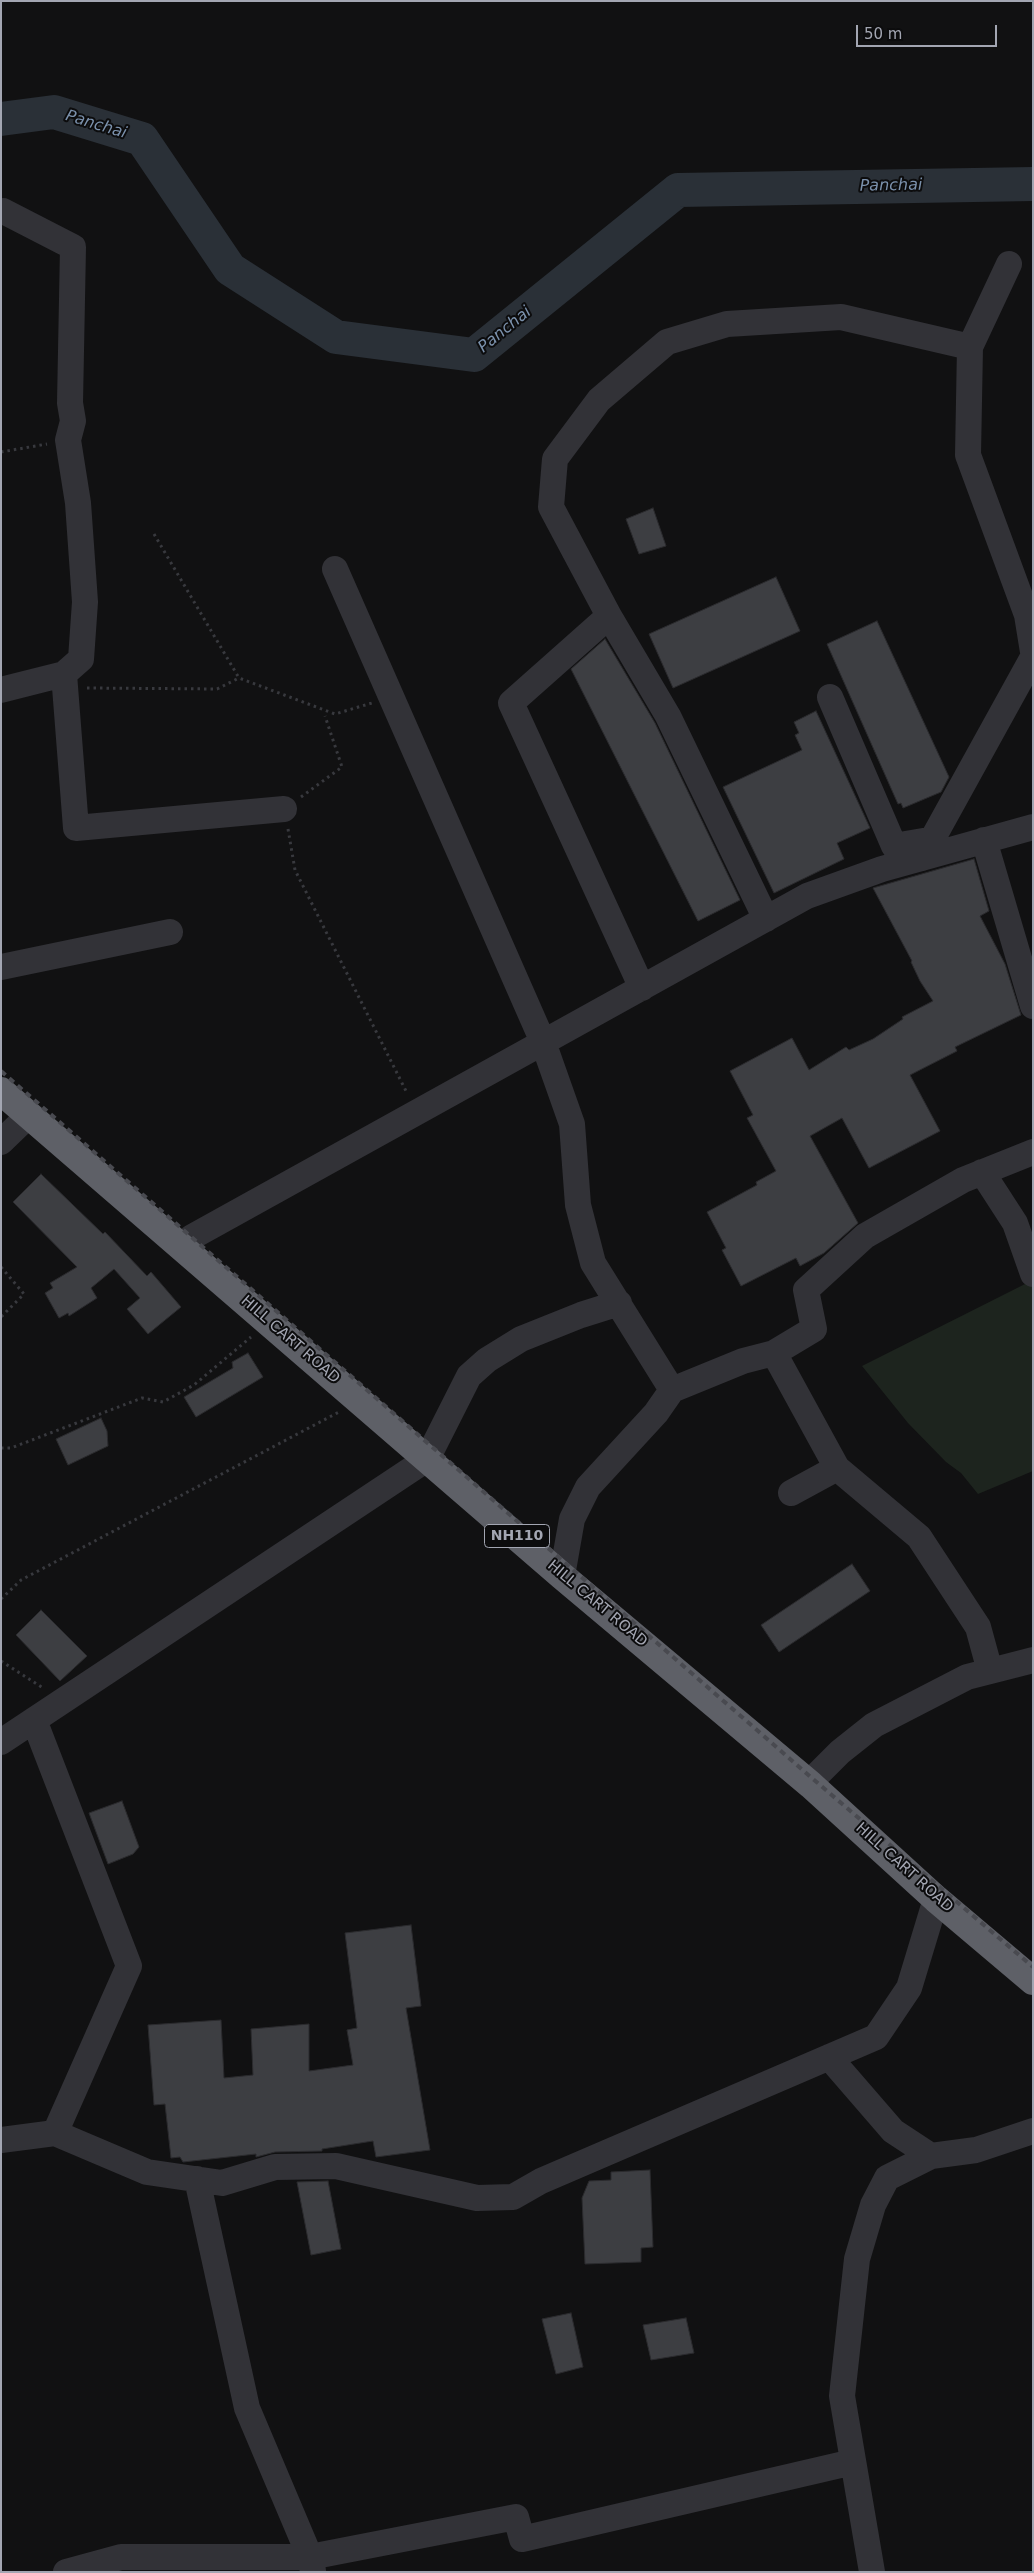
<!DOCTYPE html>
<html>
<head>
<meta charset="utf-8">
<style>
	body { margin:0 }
	#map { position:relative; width:1034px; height:2573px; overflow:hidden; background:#111112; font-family:"DejaVu Sans",sans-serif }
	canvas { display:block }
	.frame { position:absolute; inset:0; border:2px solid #a3a6b2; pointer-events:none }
	.scale { position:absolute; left:856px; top:25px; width:141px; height:22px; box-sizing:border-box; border:2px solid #a3a6b2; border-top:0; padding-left:6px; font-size:15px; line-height:18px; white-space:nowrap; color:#a3a6b2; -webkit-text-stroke:4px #0c0c0d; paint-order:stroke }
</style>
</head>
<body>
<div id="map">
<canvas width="1034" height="2573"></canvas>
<div class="frame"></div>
<div class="scale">50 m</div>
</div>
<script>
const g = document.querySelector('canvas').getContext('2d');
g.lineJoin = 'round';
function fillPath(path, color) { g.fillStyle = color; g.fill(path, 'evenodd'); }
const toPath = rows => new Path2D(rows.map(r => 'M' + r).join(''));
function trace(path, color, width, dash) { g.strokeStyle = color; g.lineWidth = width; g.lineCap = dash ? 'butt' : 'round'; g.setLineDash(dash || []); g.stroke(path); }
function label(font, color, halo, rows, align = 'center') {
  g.font = font + ' "DejaVu Sans",sans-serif'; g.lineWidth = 4; g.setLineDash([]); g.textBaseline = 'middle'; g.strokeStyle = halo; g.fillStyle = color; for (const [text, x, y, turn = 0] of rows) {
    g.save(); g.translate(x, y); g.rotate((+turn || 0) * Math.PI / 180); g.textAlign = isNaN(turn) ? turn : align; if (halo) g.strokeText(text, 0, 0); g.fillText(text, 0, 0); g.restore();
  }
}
const green = toPath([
	[1033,1280,1033,1471,978,1494,961,1473,946,1462,908,1423,862,1366]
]);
const river = toPath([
	[1,119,54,112,142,139,230,269,336,337,474,355,678,190,1033,184]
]);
const building = toPath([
	[653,508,666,546,639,554,626,519,653,508],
	[776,577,800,631,673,688,649,634,776,577],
	[877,621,949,777,941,792,903,808,901,803,898,804,827,644,877,621],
	[605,639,655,723,740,900,698,921,571,669,605,639],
	[816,711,870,828,837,843,844,859,774,893,723,787,802,750,795,735,799,733,794,722,816,711],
	[974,859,989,911,980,916,1005,964,1021,1015,955,1047,957,1051,910,1075,940,1131,869,1168,842,1118,810,1136,858,1223,824,1253,800,1266,796,1258,741,1286,722,1250,726,1248,707,1212,757,1185,756,1182,776,1171,747,1118,753,1115,730,1071,792,1038,809,1070,846,1047,849,1050,873,1039,903,1019,902,1017,933,1001,920,981,911,962,912,961,873,888,974,859],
	[41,1174,103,1234,105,1232,147,1276,151,1272,181,1307,148,1334,127,1309,140,1298,114,1269,91,1288,97,1298,69,1316,68,1313,59,1318,45,1293,53,1288,50,1283,77,1267,13,1202,41,1174],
	[248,1353,263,1377,196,1417,184,1397,233,1368,232,1362,248,1353],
	[101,1418,107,1431,108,1446,68,1465,56,1439,101,1418],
	[852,1564,870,1591,779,1652,761,1625,852,1564],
	[41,1610,87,1656,60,1681,16,1635,41,1610],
	[122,1801,139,1847,133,1854,108,1864,89,1813,122,1801],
	[411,1925,421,2006,406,2008,430,2150,376,2157,373,2141,322,2149,322,2151,275,2152,256,2157,256,2154,183,2162,180,2157,171,2158,165,2104,154,2105,148,2025,221,2020,224,2078,253,2075,251,2029,309,2024,309,2071,353,2065,347,2030,357,2028,345,1933,411,1925],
	[650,2170,653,2247,641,2248,641,2262,585,2264,582,2198,589,2181,611,2180,611,2172,650,2170],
	[328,2181,341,2249,311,2255,297,2182,328,2181],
	[571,2313,583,2367,556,2374,542,2319,571,2313],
	[686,2318,694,2353,651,2360,643,2325,686,2318]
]);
const path = toPath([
	[1,452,47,444],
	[154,534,239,678,335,714,372,703],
	[87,688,217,689,239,678],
	[301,797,342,767,325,716],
	[288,829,295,870,407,1093],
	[1,1267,24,1294,1,1317],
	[1,1448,11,1448,142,1398,163,1402,194,1385,251,1337],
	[1,1599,21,1580,339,1412],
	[1,1661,43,1688]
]);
const minor = toPath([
	[3,211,73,247,70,403,73,421,68,440,78,503,85,602,81,659,64,674],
	[1009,264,970,347,968,455,1027,615,1033,652],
	[335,569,543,1042,572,1124,578,1205,593,1263,672,1390,656,1413,588,1487,572,1519,562,1576],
	[609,616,668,716,766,919],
	[1,690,64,674,76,828,284,809],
	[830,697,894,846,929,840],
	[984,840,1033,1006],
	[922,858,1033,657],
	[1,967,170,932],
	[642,988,511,703,609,616,551,507,555,459,599,400,667,342,727,324,841,317,970,347],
	[1,1142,29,1115],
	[982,1172,1015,1223,1033,1274],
	[182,1247,192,1237,807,896,882,869,1033,827],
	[672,1390,743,1361,774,1353],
	[837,1468,919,1537,978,1627,990,1671],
	[791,1493,837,1468,774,1353,814,1329,806,1290,865,1236,963,1180,1033,1152],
	[34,1720,129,1966,55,2133],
	[1,1742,427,1459,469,1376,487,1360,521,1339,581,1315,619,1303],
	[811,1785,813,1779,840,1752,874,1725,967,1677,1033,1660],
	[829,2057,893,2131,931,2156],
	[1,2140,55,2133,147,2172,222,2183,275,2167,336,2166,477,2198,513,2197,541,2181,876,2037,909,1988,936,1899],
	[197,2179,247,2408,310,2557,313,2571],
	[66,2572,121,2557,310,2557,516,2517,522,2539,853,2462],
	[872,2572,842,2396,857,2259,873,2205,887,2178,931,2156,976,2150,1033,2131]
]);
const highway = toPath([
	[1,1091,562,1576,811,1785,936,1899,1033,1981]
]);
const rail = toPath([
	[1,1071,813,1779,1033,1967]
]);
const shields = [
	[517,1536,65]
];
const shieldNames = [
	["NH110",517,1536]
];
const streetNames = [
	["HILL CART ROAD",290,1340,41],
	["HILL CART ROAD",597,1604,40],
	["HILL CART ROAD",904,1868,42]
];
const waterNames = [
	["Panchai",96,125,17],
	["Panchai",891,186,-1],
	["Panchai",505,330,-39]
];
fillPath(green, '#1d241e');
trace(river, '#2a3037', 34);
fillPath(building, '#3d3e42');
trace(building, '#2b2b2e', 1);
trace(path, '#38393e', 3, [2.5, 4]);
trace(minor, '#323237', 26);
trace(highway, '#5e6067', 28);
trace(rail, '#494a50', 4, [6, 5]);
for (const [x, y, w] of shields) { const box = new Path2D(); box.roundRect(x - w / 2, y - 11.5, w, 23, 4); g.fillStyle = '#0c0c0d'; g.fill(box); trace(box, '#a3a6b2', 1); }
label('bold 14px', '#a3a6b2', null, shieldNames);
label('15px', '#a3a6b2', '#0c0c0d', streetNames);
label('italic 16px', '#7b91ac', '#0c0c0d', waterNames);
</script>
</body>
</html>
